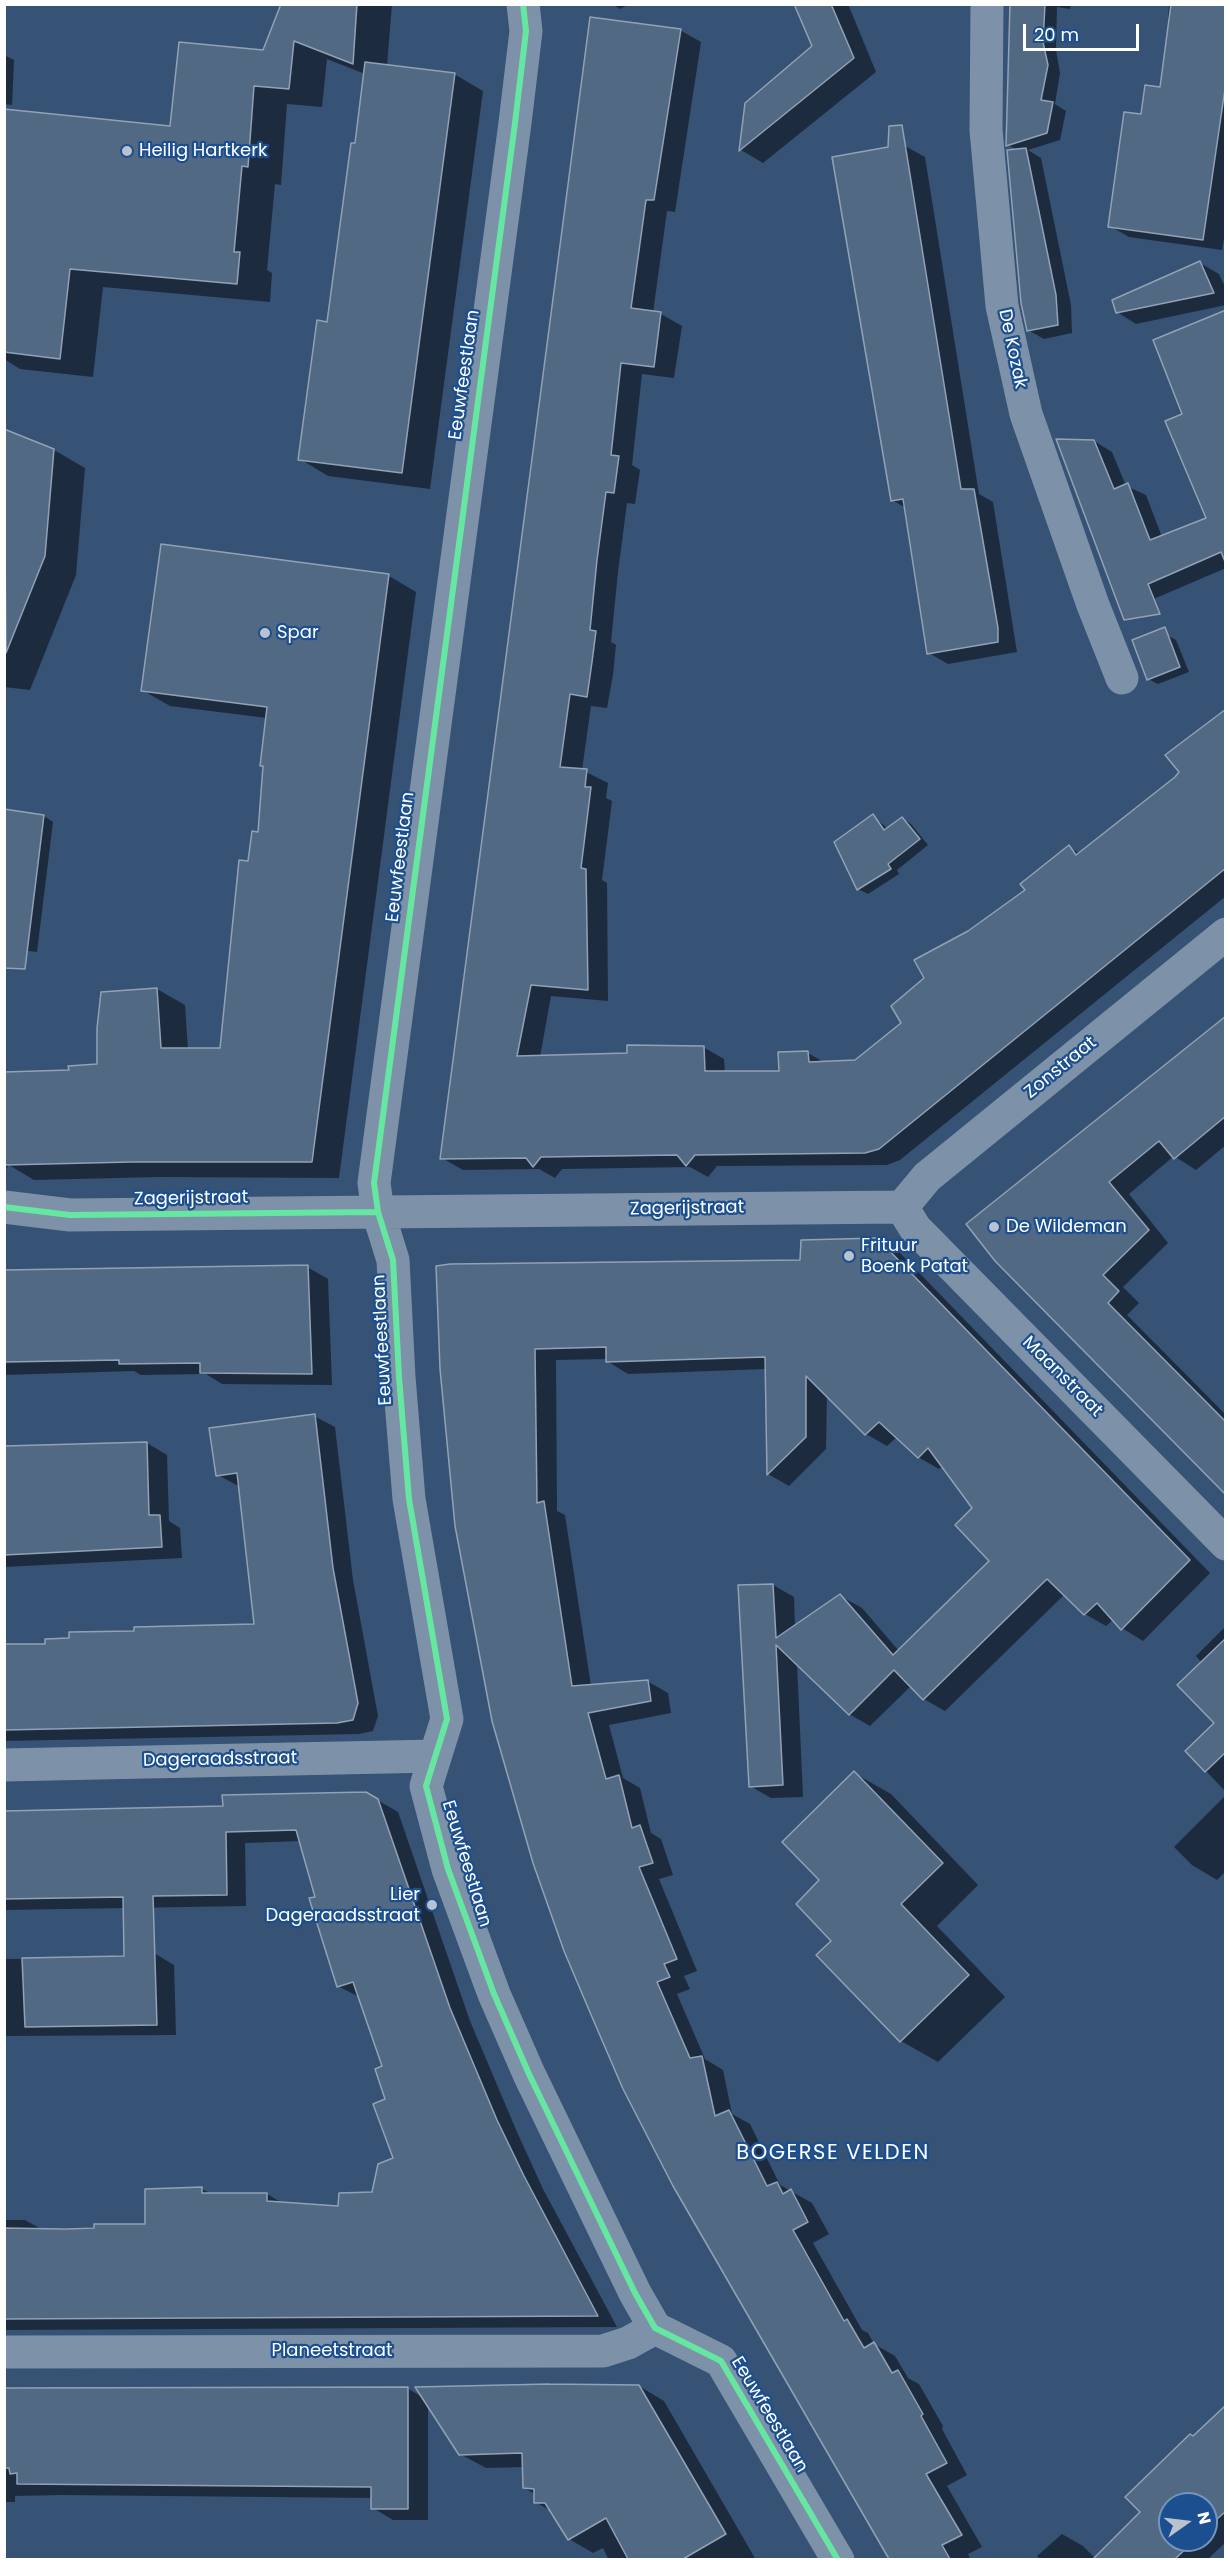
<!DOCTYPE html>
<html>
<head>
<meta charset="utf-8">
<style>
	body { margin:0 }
	#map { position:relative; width:1230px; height:2564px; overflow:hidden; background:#365274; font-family:Poppins,sans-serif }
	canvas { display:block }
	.frame { position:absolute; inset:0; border:6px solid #fff; pointer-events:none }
	.north { position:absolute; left:1158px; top:2492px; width:60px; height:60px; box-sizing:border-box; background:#1b4f8f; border:2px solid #7695bc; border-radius:50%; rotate:76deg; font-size:16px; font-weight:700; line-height:24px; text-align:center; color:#fff }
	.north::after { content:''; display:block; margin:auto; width:21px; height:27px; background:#b9c2ce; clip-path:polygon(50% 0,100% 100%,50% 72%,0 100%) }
	.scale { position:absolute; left:1023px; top:24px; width:116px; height:27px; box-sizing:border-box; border:3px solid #fff; border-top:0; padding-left:8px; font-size:18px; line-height:21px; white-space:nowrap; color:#fff; -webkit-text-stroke:4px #1b4f8f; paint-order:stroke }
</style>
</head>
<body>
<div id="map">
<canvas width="1230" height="2564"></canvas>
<div class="frame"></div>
<div class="north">N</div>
<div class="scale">20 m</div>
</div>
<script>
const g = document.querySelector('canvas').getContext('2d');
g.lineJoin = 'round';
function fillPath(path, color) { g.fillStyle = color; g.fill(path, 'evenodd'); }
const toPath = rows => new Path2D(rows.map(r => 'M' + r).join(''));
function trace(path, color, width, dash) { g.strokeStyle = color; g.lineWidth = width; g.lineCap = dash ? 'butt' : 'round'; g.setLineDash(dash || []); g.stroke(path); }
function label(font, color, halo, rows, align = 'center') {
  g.font = font + ' Poppins,sans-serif'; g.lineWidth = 4.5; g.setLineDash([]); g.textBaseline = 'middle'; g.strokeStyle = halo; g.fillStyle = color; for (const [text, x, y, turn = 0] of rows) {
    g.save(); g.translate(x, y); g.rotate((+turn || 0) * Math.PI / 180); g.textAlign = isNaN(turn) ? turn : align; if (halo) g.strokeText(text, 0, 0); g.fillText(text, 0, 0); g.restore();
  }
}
const shadow = toPath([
	[283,4,392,4,387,66,454,74,483,91,430,489,328,476,300,459,329,323,365,74,327,59,322,107,287,104,281,185,275,184,267,270,272,273,270,302,103,287,93,377,20,369,4,359,4,153,171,127,264,52],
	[612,4,630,4,620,9],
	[796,4,848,4,876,72,763,163,741,150,746,103,813,47],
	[1013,4,1071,4,1070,9,1057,7,1056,50,1060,73,1055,104,1066,111,1060,140,1028,150,1041,158,1071,305,1072,333,1044,339,1028,330,1017,150,1008,145],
	[1169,4,1226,4,1226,227,1222,250,1129,237,1110,226,1142,116,1161,89,1171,20,1168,18],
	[680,30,701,42,675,212,667,211,653,313,661,314,682,326,674,378,642,374,632,465,640,470,635,504,627,503,618,572,611,642,616,645,613,675,607,708,591,706,582,770,608,783,606,798,612,801,602,880,607,883,608,1001,551,996,540,1057,628,1054,703,1047,724,1059,725,1073,781,1072,808,1053,825,1063,856,1062,903,1024,925,978,969,932,1028,890,1069,847,1080,854,1176,778,1226,717,1226,896,900,1160,887,1165,717,1166,708,1177,690,1167,562,1169,555,1178,539,1169,463,1170,442,1158],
	[4,55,14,60,12,105,4,104],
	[905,146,925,157,979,494,993,502,1017,652,948,664,929,653,906,508,892,500],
	[1200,263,1219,274,1226,289,1226,305,1136,324,1117,312],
	[1226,315,1226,568,1135,607,1094,441,1112,452,1126,486,1146,495,1162,537,1208,519,1184,414],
	[4,431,54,450,85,468,76,575,30,690,4,687],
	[389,576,416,592,339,1178,159,1177,34,1180,9,1165,4,1171,4,1074,70,1072,99,1065,157,989,185,1005,188,1050,222,1050,249,862,260,834,267,718,170,706,142,690],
	[1167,635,1176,640,1189,672,1158,684,1148,679],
	[4,811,44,816,53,822,37,952,4,948],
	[873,816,888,829,902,818,911,824,928,845,897,870,899,874,868,894,858,889],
	[1226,1017,1226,1145,1196,1170,1174,1156,1129,1194,1168,1243,1123,1287,1139,1303,1127,1315,1226,1415,1226,1493,996,1260],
	[877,1240,899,1252,1210,1573,1143,1641,1122,1628,1114,1619,1106,1626,1085,1614,1065,1594,945,1711,924,1699,911,1686,870,1726,849,1714,797,1663,803,1797,771,1798,750,1786,773,1585,794,1597,795,1627,840,1596,862,1608,899,1651,991,1561,974,1508,943,1466,939,1469,918,1457,897,1437,887,1446,866,1434,827,1394,826,1449,789,1486,768,1474,766,1369,628,1374,607,1361,607,1359,556,1360,557,1511,565,1515,591,1686,647,1681,668,1693,671,1713,609,1725,623,1778,640,1788,651,1833,661,1839,673,1875,659,1879,697,1971,684,1976,690,1989,677,1994,705,2059,723,2070,732,2114,750,2124,780,2185,812,2203,829,2234,813,2243,862,2330,868,2333,874,2344,895,2356,908,2378,919,2384,943,2426,942,2429,967,2475,947,2486,982,2547,968,2554,971,2560,890,2560,697,2226,437,1267,802,1262],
	[307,1267,328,1279,332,1385,222,1384,206,1374,141,1375,134,1371,4,1375,4,1271],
	[314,1416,335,1427,353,1580,378,1716,373,1731,359,1734,4,1741,4,1646,46,1645,135,1633,256,1625,240,1487,218,1475],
	[147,1443,167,1455,169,1521,180,1528,182,1558,4,1567,4,1447],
	[1226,1626,1226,1792,1187,1751,1216,1723,1202,1663,1196,1656],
	[854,1773,891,1794,978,1885,937,1926,1005,1997,938,2062,901,2041,818,1955,833,1941],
	[365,1793,398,1812,470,2021,517,2132,543,2189,617,2327,4,2330,4,2220,25,2220,41,2229,147,2225,202,2189,212,2194,267,2194,284,2204,340,2208,374,2193,395,2159,384,2067,359,1997,338,1986,301,1841,245,1843,246,1906,4,1910,4,1813,225,1808],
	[1226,1795,1226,1871,1217,1880,1192,1865,1174,1847],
	[154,1953,174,1965,176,2035,4,2036,4,1959,125,1958],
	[639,2386,664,2401,756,2560,609,2560,603,2548,593,2553,569,2539,553,2512,535,2502,535,2494,524,2488,524,2467,486,2468,460,2454,428,2403,428,2520,393,2520,373,2508,372,2498,61,2495,15,2496,15,2502,4,2502,4,2390,407,2388,424,2398],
	[1226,2411,1226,2542,1207,2560,1041,2560,1037,2556,1062,2534,1083,2546,1096,2559,1142,2512,1194,2438],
	[1170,2504,1206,2504,1206,2540,1170,2540]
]);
const building = toPath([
	[281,4,357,4,353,64,294,41,289,89,254,86,248,167,242,166,234,252,240,252,237,284,70,269,60,359,4,352,4,109,170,126,179,42,263,50,281,4],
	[794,4,831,4,854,58,739,151,745,103,812,46,794,4],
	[1010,4,1045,4,1043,42,1048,65,1041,100,1053,102,1047,133,1006,146,1010,4],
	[1171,4,1226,4,1226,82,1203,240,1108,227,1124,112,1141,114,1145,85,1160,87,1171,4],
	[590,17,681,29,654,200,646,200,631,308,661,312,654,367,621,363,611,455,619,456,614,493,606,492,597,560,590,630,596,631,592,662,587,697,570,694,560,767,587,769,585,787,591,787,581,868,586,869,588,990,531,985,517,1056,627,1053,627,1045,704,1046,705,1071,779,1071,778,1052,808,1051,809,1062,855,1060,901,1023,891,1006,924,978,914,960,968,931,1025,890,1020,884,1069,845,1076,855,1175,777,1179,772,1165,755,1226,709,1226,868,879,1149,865,1153,695,1155,686,1166,677,1155,541,1157,533,1167,526,1158,440,1159,590,17],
	[365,62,455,73,402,473,298,460,317,320,327,322,351,143,355,143,365,62],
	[902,125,961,489,974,489,998,628,998,642,927,654,903,499,891,501,832,157,888,147,889,126,902,125],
	[1026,148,1056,295,1058,325,1027,331,1021,303,1007,150,1026,148],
	[1200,261,1214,293,1116,313,1112,300,1200,261],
	[1226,310,1226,564,1221,552,1148,584,1160,614,1124,620,1056,439,1094,440,1114,489,1128,483,1150,540,1206,518,1165,421,1182,414,1153,340,1226,310],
	[4,429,54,449,45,556,6,653,4,429],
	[161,544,389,574,312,1162,131,1162,4,1165,4,1072,69,1070,68,1066,97,1064,97,1028,101,992,157,988,161,1048,220,1048,239,860,248,861,252,831,258,832,263,766,260,766,267,707,141,691,161,544],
	[1165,627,1180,667,1147,680,1132,640,1165,627],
	[4,809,44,815,25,969,4,968,4,809],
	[873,814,884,830,902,817,920,839,888,864,891,869,857,890,834,842,873,814],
	[1226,1016,1226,1116,1174,1159,1159,1141,1109,1182,1149,1230,1103,1275,1119,1291,1108,1303,1226,1422,1226,1495,995,1261,966,1224,1226,1016],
	[877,1238,1190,1560,1121,1630,1097,1603,1084,1615,1047,1579,923,1700,894,1670,849,1715,776,1645,783,1785,749,1787,738,1585,773,1584,776,1638,840,1594,893,1655,989,1561,955,1525,972,1508,928,1448,918,1458,879,1422,865,1435,806,1376,806,1437,767,1475,765,1357,606,1362,606,1347,535,1349,537,1503,544,1501,572,1686,648,1680,651,1701,588,1713,606,1779,619,1775,632,1828,640,1825,653,1863,639,1867,677,1959,664,1964,670,1977,657,1982,690,2058,702,2056,715,2116,729,2110,767,2186,777,2182,783,2194,791,2189,808,2222,793,2230,844,2321,847,2319,864,2348,874,2342,892,2373,898,2370,923,2414,921,2416,947,2463,926,2474,962,2535,942,2545,950,2559,889,2559,673,2186,623,2089,589,2010,564,1951,533,1863,492,1721,455,1526,440,1369,436,1266,450,1264,800,1260,801,1240,877,1238],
	[308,1265,312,1374,200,1373,200,1363,119,1364,119,1360,4,1362,4,1270,308,1265],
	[315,1414,333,1568,358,1703,353,1720,337,1723,4,1730,4,1644,45,1644,45,1639,69,1638,69,1632,134,1631,134,1627,254,1624,237,1473,216,1476,209,1428,315,1414],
	[147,1442,149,1515,160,1515,162,1547,4,1555,4,1446,147,1442],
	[1226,1638,1226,1752,1205,1772,1185,1751,1214,1723,1177,1685,1226,1638],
	[854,1771,943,1863,901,1904,969,1975,900,2042,816,1955,831,1941,796,1904,819,1880,782,1842,854,1771],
	[366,1792,378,1799,450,2008,497,2120,524,2176,598,2316,4,2319,4,2228,65,2229,94,2228,94,2224,145,2224,145,2189,202,2187,202,2193,267,2193,267,2201,338,2206,339,2193,372,2192,378,2164,393,2158,373,2104,385,2099,375,2069,382,2066,353,1982,337,1987,309,1898,315,1897,296,1830,226,1832,227,1895,153,1896,157,2025,25,2027,22,1958,124,1956,123,1897,4,1899,4,1811,223,1806,222,1795,366,1792],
	[549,2384,639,2385,726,2534,683,2559,628,2559,606,2518,568,2540,545,2503,534,2503,534,2489,523,2488,522,2453,459,2455,415,2387,549,2384],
	[408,2387,408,2509,371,2509,371,2487,17,2484,17,2473,10,2474,9,2468,4,2468,4,2388,408,2387],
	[1226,2405,1226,2511,1206,2529,1206,2504,1170,2504,1170,2540,1195,2540,1175,2559,1093,2559,1140,2512,1125,2497,1190,2434,1193,2436,1226,2405]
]);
const street = toPath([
	[523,4,526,31,515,123,374,1183,378,1212,393,1260,399,1377,409,1499,447,1719,426,1786,448,1869,494,1994,529,2074,635,2293,655,2328,721,2361,838,2560],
	[987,4,986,130,1002,306,1026,414,1093,605,1122,678],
	[4,1207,70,1215,902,1207],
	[902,1207,915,1228,1226,1544],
	[902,1207,927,1177,1226,934],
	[4,1765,435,1756],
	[4,2352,603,2351,628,2343,655,2328]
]);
const cycleway = toPath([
	[523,4,526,31,515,123,374,1183,378,1212,393,1260,399,1377,409,1499,447,1719,426,1786,448,1869,494,1994,529,2074,635,2293,655,2328,721,2361,838,2560],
	[4,1207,70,1215,378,1212]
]);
const markers = [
	[127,151,6,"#b9c2ce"],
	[265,633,6,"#b9c2ce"],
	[994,1227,6,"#b9c2ce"],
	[849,1256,6,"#b9c2ce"],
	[432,1905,6,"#b9c2ce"]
];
const poiNames = [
	["Heilig Hartkerk",139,151],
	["Spar",277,633],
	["De Wildeman",1006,1227],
	["Frituur",861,1246],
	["Boenk Patat",861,1267],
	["Lier",420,1895,"right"],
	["Dageraadsstraat",420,1916,"right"]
];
const streetNames = [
	["De Kozak",1012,349,78],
	["Eeuwfeestlaan",465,375,-82],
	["Eeuwfeestlaan",401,857,-83],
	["Zonstraat",1061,1068,-39],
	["Zagerijstraat",191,1199,-1],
	["Zagerijstraat",687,1209,-1],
	["Eeuwfeestlaan",383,1340,-93],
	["Maanstraat",1062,1377,45],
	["Dageraadsstraat",220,1760,-1],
	["Eeuwfeestlaan",466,1864,73],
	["Planeetstraat",332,2351],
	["Eeuwfeestlaan",769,2415,59]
];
const quarterNames = [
	["BOGERSE VELDEN",833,2154]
];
fillPath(shadow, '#0007');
fillPath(building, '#526984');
trace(building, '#92a2b6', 1.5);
trace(street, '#7d92a8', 33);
trace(cycleway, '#66e7a1', 6);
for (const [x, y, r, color] of markers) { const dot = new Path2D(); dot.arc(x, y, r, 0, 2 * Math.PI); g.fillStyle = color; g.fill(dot); trace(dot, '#1b4f8f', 2); }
label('18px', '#fff', '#1b4f8f', poiNames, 'left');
label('18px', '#fff', '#1b4f8f', streetNames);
g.letterSpacing = '1.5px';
label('21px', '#fff', '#1b4f8f', quarterNames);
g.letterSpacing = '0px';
</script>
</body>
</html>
